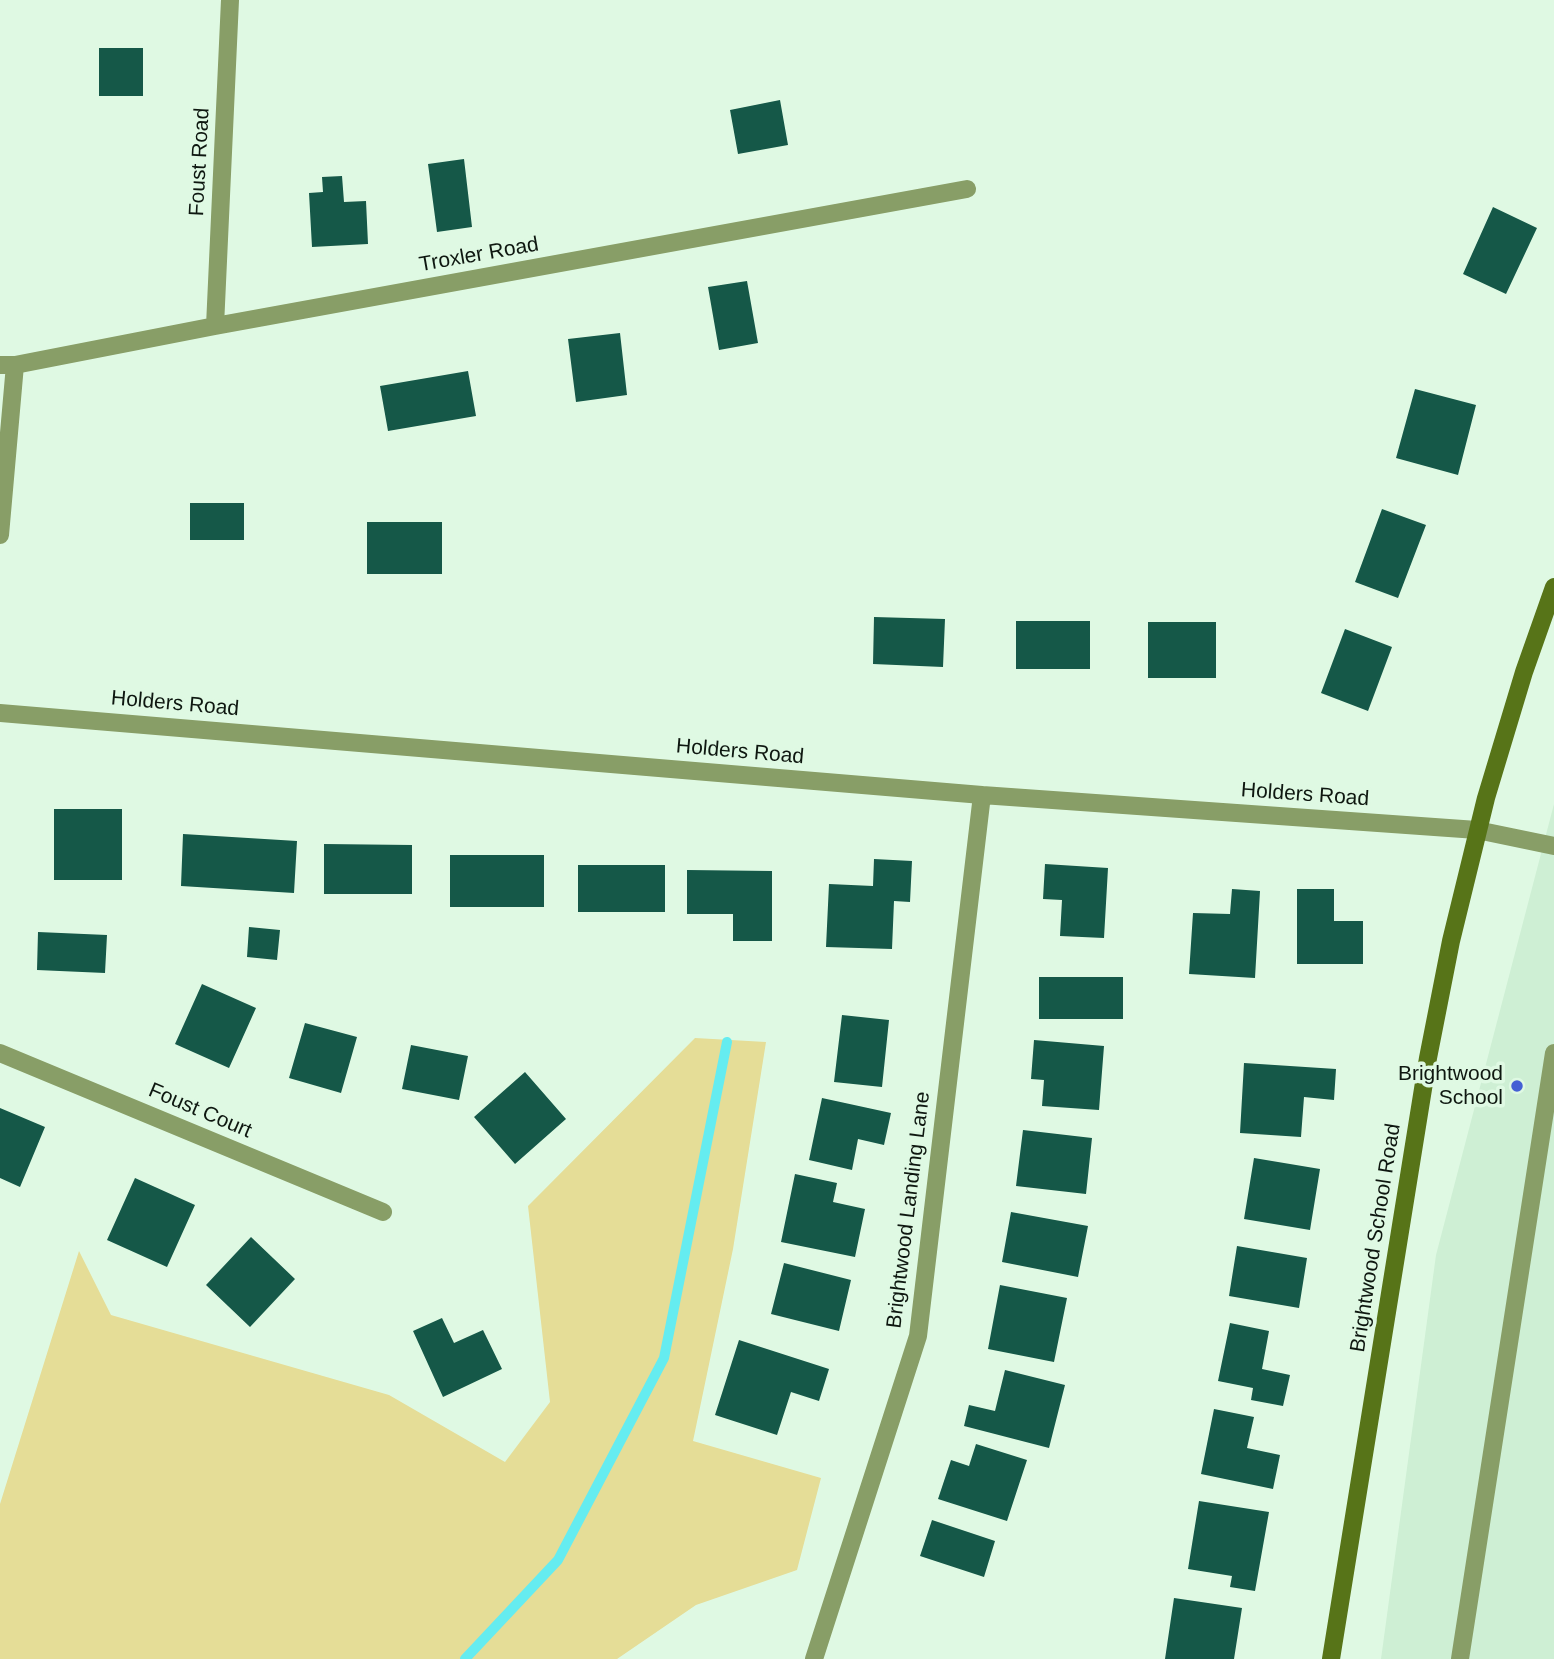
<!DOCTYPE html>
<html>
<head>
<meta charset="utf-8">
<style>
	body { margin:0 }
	canvas { display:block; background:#dff9e3 }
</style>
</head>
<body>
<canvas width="1554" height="1659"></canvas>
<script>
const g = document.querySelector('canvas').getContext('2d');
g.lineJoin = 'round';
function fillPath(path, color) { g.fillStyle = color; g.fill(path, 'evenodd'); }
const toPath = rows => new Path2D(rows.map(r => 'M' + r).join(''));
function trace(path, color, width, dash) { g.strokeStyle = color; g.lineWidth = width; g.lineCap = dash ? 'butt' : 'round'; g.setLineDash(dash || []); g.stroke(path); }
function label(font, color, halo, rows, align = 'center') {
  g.font = font + ' Helvetica,sans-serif'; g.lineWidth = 7; g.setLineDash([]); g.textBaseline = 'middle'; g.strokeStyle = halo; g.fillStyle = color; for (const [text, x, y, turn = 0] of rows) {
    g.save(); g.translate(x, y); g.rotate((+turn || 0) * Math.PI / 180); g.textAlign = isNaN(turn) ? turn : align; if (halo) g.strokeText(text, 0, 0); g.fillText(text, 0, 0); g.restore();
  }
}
const built = toPath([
	[1554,804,1554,1659,1381,1659,1436,1255]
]);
const green = toPath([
	[695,1038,766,1042,733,1249,693,1441,821,1478,797,1570,696,1605,617,1659,0,1659,0,1504,79,1251,111,1315,389,1395,505,1462,550,1402,528,1206]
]);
const stream = toPath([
	[465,1659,558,1560,664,1358,727,1042]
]);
const building = toPath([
	[99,48,143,48,143,96,99,96],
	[780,100,788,145,738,154,730,110],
	[464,159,472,227,437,232,428,164],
	[342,176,344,202,366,201,368,244,312,247,309,193,323,192,322,177],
	[1493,207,1537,228,1506,294,1463,274],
	[747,281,758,343,719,350,708,287],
	[620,333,627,395,576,402,568,339],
	[468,371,476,416,388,431,380,386],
	[1415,389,1476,405,1458,475,1396,458],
	[190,503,244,503,244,540,190,540],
	[1382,509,1426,525,1398,598,1355,582],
	[367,522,442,522,442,574,367,574],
	[874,617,945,619,943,667,873,664],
	[1016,621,1090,621,1090,669,1016,669],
	[1148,622,1216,622,1216,678,1148,678],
	[1345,629,1392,647,1368,711,1321,693],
	[54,809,122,809,122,880,54,880],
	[183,834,297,841,294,893,181,886],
	[324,844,412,845,412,894,324,894],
	[450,855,544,855,544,907,450,907],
	[874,859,912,861,910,902,894,901,892,949,826,947,829,884,873,886],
	[1045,864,1108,868,1104,938,1060,936,1062,900,1043,899],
	[578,865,665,865,665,912,578,912],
	[687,870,772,871,772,941,733,941,733,914,687,914],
	[1232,889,1260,891,1255,978,1189,974,1193,913,1230,914],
	[1297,889,1334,889,1334,921,1363,921,1363,964,1297,964],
	[249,927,280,930,277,960,247,957],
	[38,932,107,935,105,973,37,970],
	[1039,977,1123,977,1123,1019,1039,1019],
	[202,984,256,1008,229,1068,175,1044],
	[842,1015,889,1020,882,1087,834,1082],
	[305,1023,357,1037,341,1093,289,1078],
	[1034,1040,1104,1046,1099,1110,1042,1106,1044,1080,1031,1079],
	[411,1045,468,1056,459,1100,402,1089],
	[1244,1063,1336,1069,1334,1100,1304,1097,1301,1137,1240,1133],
	[525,1072,566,1119,515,1164,474,1117],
	[822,1098,891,1113,884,1145,858,1139,852,1170,809,1160],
	[0,1108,45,1127,20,1187,0,1178],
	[1023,1130,1092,1138,1086,1194,1016,1186],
	[1254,1158,1320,1169,1310,1230,1244,1219],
	[795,1174,837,1183,833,1202,865,1209,855,1257,781,1242],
	[135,1178,195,1205,167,1267,107,1240],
	[1011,1212,1088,1226,1078,1277,1002,1262],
	[251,1237,295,1279,250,1327,206,1285],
	[1237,1246,1307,1258,1299,1308,1229,1296],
	[784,1263,851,1280,839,1331,771,1314],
	[1000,1285,1067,1298,1054,1362,988,1349],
	[442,1318,454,1343,483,1330,502,1369,443,1397,413,1331],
	[1230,1323,1269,1331,1262,1369,1290,1375,1283,1406,1251,1400,1253,1388,1218,1381],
	[739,1340,829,1369,819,1401,791,1392,777,1435,715,1415],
	[1005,1370,1065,1385,1049,1448,964,1426,969,1405,995,1411],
	[1214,1409,1254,1417,1247,1448,1280,1455,1273,1489,1201,1474],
	[976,1444,1027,1460,1007,1521,938,1499,951,1460,969,1466],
	[1199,1501,1269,1512,1255,1591,1230,1587,1232,1576,1188,1569],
	[932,1520,995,1541,984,1577,920,1556],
	[1174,1598,1242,1608,1234,1659,1165,1659]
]);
const lane = toPath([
	[1477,830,1554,846],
	[1460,1659,1554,1053]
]);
const street = toPath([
	[215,326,230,0],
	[0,365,15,365,215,326,967,189],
	[0,535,15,365],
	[0,713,982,795,1477,830],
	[0,1053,383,1212],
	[814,1659,918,1336,982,795]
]);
const secondary = toPath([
	[1331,1659,1428,1058,1451,941,1486,798,1524,672,1554,587]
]);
const markers = [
	[1517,1086,7,"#4460d4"]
];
const streetNames = [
	["Foust Road",200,162,-87],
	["Troxler Road",479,255,-10],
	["Holders Road",175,704,5],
	["Holders Road",740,752,5],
	["Holders Road",1305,795,4],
	["Foust Court",200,1111,23],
	["Brightwood Landing Lane",909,1210,-83],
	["Brightwood School Road",1376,1238,-81]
];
const poiNames = [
	["Brightwood",1503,1074],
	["School",1503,1098]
];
fillPath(built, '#ceefd4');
fillPath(green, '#e5dd97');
trace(stream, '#65ecf0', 10);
fillPath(building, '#155848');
trace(lane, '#889e67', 18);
trace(street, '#889e67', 18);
trace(secondary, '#577418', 18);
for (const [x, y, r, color] of markers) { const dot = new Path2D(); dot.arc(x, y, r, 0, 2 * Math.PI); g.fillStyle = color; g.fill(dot); trace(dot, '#dff9e3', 2.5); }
label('21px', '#0e1710', '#dff9e3', streetNames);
label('21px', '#0e1710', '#dff9e3', poiNames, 'right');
</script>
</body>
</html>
